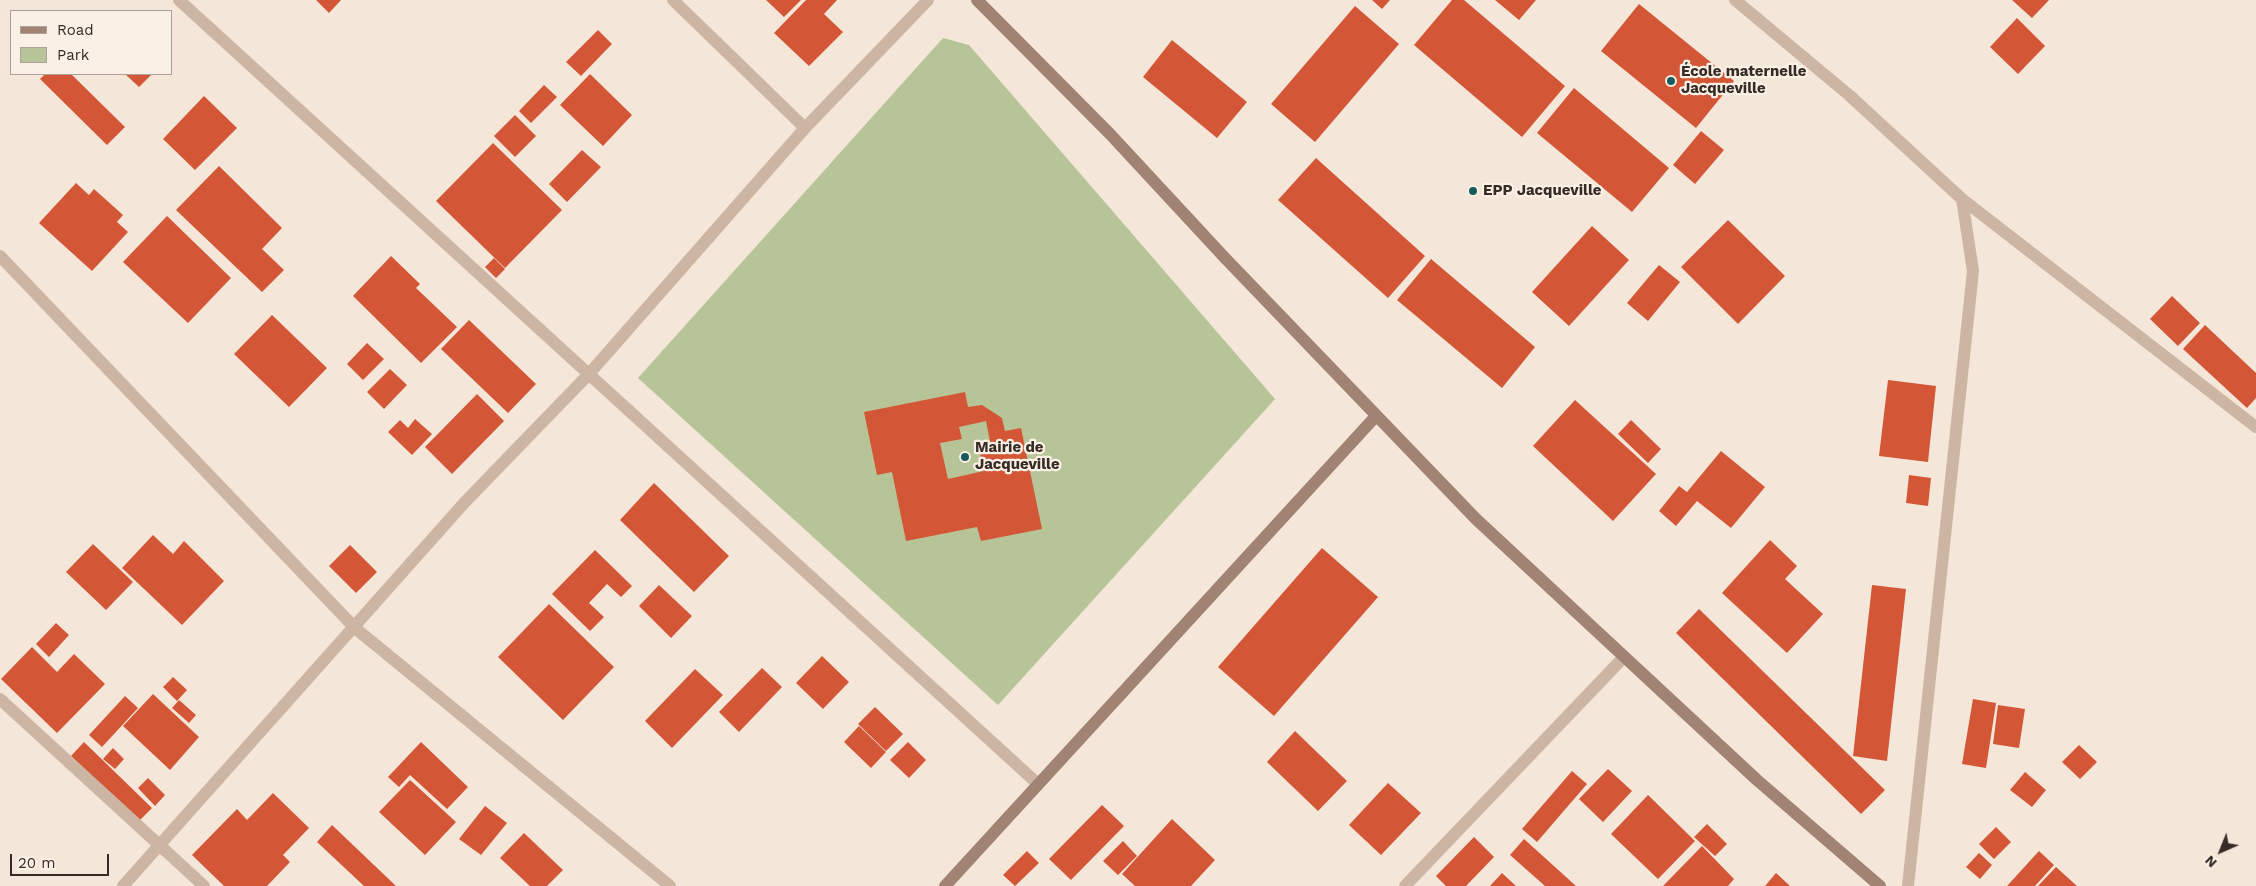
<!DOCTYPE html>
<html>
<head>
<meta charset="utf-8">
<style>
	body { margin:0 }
	#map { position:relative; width:2256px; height:886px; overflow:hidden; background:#f4e6d8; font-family:"Work Sans",sans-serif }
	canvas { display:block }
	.legend { position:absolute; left:10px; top:10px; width:162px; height:65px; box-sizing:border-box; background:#fbf0e5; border:1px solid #ada199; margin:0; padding:6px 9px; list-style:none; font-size:15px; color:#372b26 }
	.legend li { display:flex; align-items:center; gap:10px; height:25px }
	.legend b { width:25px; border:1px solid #ada199 }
	.north { position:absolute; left:2196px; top:826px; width:50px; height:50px; -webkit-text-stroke:4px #fbf0e5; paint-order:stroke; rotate:224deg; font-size:14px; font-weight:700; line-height:20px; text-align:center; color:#372b26 }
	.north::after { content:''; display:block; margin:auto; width:18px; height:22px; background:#372b26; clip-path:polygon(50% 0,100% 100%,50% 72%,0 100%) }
	.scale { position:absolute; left:10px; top:854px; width:99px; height:22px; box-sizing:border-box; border:2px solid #372b26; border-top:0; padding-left:6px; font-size:15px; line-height:18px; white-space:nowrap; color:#372b26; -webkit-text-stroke:4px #fbf0e5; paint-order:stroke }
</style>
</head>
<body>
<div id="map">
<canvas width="2256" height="886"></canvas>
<ul class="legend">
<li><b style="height:6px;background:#a18374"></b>Road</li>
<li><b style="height:14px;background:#b7c497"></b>Park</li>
</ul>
<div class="north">N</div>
<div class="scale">20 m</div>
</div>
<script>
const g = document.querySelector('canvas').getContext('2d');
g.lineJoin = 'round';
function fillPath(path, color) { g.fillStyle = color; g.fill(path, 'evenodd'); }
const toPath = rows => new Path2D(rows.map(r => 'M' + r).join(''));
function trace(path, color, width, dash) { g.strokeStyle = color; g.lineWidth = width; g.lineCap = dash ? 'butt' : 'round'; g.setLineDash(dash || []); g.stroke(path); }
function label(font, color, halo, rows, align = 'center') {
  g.font = font + ' "Work Sans",sans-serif'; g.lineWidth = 4.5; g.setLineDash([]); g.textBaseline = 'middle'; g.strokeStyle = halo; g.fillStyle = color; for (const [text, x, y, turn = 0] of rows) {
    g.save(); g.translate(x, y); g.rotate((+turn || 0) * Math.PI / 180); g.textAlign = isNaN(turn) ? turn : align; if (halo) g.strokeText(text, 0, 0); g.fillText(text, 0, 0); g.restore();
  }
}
const green = toPath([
	[943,38,969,45,1275,399,998,705,638,378]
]);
const building = toPath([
	[316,0,341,0,329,13],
	[766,0,801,0,784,17],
	[806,0,837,0,824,14,843,32,809,66,774,33],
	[1372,0,1390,0,1382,9],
	[1452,0,1464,0,1565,86,1522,137,1414,45],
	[1495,0,1536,0,1519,20],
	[2012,0,2049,0,2032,18],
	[1639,4,1734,81,1696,128,1601,51],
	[1355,6,1399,44,1315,142,1271,104],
	[2017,18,2045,46,2018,74,1990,47],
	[598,30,612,44,581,76,566,62],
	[1172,40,1247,102,1217,138,1143,77],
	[45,74,71,74,125,127,107,145,40,79],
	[125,74,152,74,139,87],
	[590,74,632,115,603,146,560,105],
	[544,85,557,97,531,123,519,111],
	[1574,88,1669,168,1632,212,1537,133],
	[204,96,237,128,195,170,163,139],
	[515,115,536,136,515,157,494,136],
	[1701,131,1724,150,1695,184,1673,165],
	[493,143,562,210,505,268,436,201],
	[582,150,601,167,567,202,549,184],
	[1316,158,1425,256,1388,298,1278,200],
	[219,166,282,228,262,249,284,270,262,292,176,210],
	[76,183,89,195,94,189,123,215,117,222,128,232,92,271,39,223],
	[167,216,231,278,188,323,123,262],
	[1728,220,1785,276,1738,324,1681,267],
	[1592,226,1629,260,1569,326,1532,292],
	[391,256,420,284,416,288,457,327,421,363,353,296],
	[494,258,505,269,496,278,485,267],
	[1431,259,1535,347,1502,388,1397,300],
	[1659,265,1680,282,1648,321,1627,303],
	[2172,296,2200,323,2178,346,2150,319],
	[272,315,327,368,289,407,234,354],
	[469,320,536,384,508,413,441,349],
	[2205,325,2256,373,2256,398,2247,408,2183,349],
	[367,343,384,359,363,380,347,364],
	[390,369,407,385,384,409,367,392],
	[1888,380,1936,386,1928,462,1879,456],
	[965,392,968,407,982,405,1002,418,1005,431,1021,428,1042,529,981,541,977,527,906,541,892,472,877,475,864,412],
	[986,421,991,447,979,449,984,471,948,479,940,443,962,439,959,427],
	[477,394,504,421,452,474,425,447],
	[1575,400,1656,474,1613,521,1533,446],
	[415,419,432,434,412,455,388,432,400,420,408,428],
	[1631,420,1661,449,1648,463,1618,434],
	[1721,451,1765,487,1731,528,1697,501,1676,526,1659,511,1679,486,1687,492],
	[1909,475,1931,478,1928,506,1906,503],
	[654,483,729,556,694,592,620,520],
	[153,535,173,554,184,541,224,581,182,625,122,568],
	[1770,540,1797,566,1785,579,1823,614,1787,653,1722,593],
	[93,544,133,582,106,610,66,572],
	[350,545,377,572,356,593,329,566],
	[1322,548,1378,597,1274,716,1218,667],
	[595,550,632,586,621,597,607,584,589,603,604,617,590,631,552,594],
	[659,585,692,616,671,638,639,606],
	[1872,585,1906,589,1887,761,1853,756],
	[549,604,614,667,563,720,498,657],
	[1699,609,1885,790,1861,814,1676,633],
	[56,623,69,635,49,657,36,644],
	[32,647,57,672,74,654,105,684,57,733,1,679],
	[822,656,849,682,823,709,796,683],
	[762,668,782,687,739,732,719,712],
	[695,669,723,695,672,748,645,721],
	[173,677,187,690,177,701,163,687],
	[153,694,199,737,170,770,123,726],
	[125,696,138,708,102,747,89,735],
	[1973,699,1996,703,1986,768,1962,764],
	[179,700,196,715,189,723,172,708],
	[1998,705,2025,709,2019,748,1993,744],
	[875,707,903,734,886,751,858,724],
	[859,726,886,752,871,768,844,742],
	[1295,731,1347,781,1318,811,1267,762],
	[84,742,152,808,139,821,71,756],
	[421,742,468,787,447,809,410,775,399,787,388,777],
	[908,742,926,760,909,778,890,760],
	[2079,745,2097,762,2080,779,2062,762],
	[113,748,124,759,115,769,103,759],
	[1608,769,1632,791,1603,822,1579,799],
	[1572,771,1587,784,1537,842,1522,829],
	[2025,772,2046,790,2032,807,2010,790],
	[148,778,165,795,155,806,138,788],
	[410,780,456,822,425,855,379,812],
	[1388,783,1421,813,1381,855,1349,825],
	[273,793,309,828,283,855,290,862,267,886,224,886,192,855,237,809,247,820],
	[1648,795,1695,841,1658,879,1611,834],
	[1102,805,1124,826,1071,880,1049,859],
	[485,806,507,823,481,855,459,839],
	[1172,819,1215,860,1191,886,1135,886,1122,874],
	[1707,824,1727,844,1715,856,1694,837],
	[332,825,396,886,364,886,317,842],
	[1996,827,2011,842,1994,859,1979,844],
	[524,833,563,870,547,886,530,886,500,858],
	[1474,837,1494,857,1466,886,1446,886,1436,876],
	[1524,839,1576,886,1545,886,1510,855],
	[1123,841,1137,856,1118,875,1103,861],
	[1702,846,1734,879,1728,886,1663,886],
	[1027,851,1039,863,1015,886,1003,875],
	[2039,851,2054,865,2035,886,2007,886],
	[1979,853,1992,865,1980,879,1966,867],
	[2056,867,2077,886,2038,886],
	[1502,873,1516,886,1490,886],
	[1776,873,1790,886,1765,886]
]);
const street = toPath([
	[179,0,1038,784],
	[673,0,805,128],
	[1735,0,1849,95,1962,199,1973,271,1908,886],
	[1962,199,2256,427],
	[0,256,355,628,670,886],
	[0,699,204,886],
	[123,886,465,502,588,375,805,128,928,0],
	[1405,886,1623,658]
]);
const secondary = toPath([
	[977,0,1110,134,1225,258,1476,519,1757,780,1880,886],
	[945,886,1376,416]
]);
const markers = [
	[1671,81,5,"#175b5d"],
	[1473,191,5,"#175b5d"],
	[965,457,5,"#175b5d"]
];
const poiNames = [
	["École maternelle",1681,72],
	["Jacqueville",1681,89],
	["EPP Jacqueville",1483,191],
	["Mairie de",975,448],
	["Jacqueville",975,465]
];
fillPath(green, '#b7c497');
fillPath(building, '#d35737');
trace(street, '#cdb5a3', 12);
trace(secondary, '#a18374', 12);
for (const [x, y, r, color] of markers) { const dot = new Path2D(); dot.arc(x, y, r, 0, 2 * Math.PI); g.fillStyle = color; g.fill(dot); trace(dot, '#fbf0e5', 2); }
label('bold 15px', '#372b26', '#fbf0e5', poiNames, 'left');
</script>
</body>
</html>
